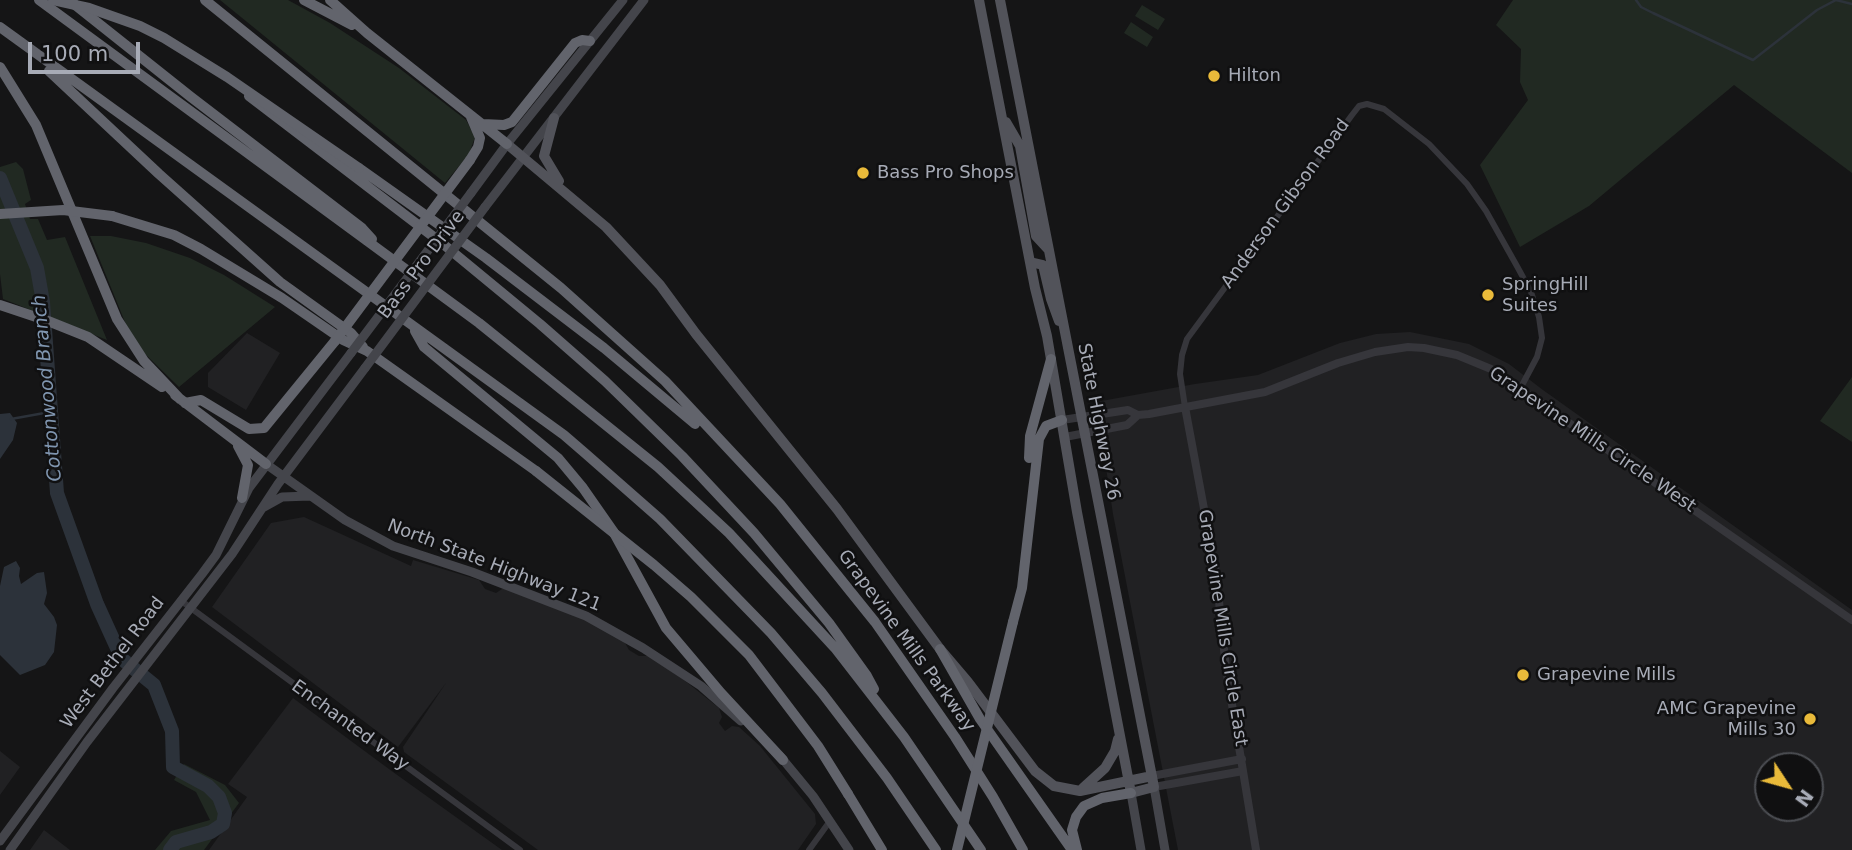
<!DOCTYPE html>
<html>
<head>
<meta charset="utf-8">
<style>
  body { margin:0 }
  #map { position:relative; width:1852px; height:850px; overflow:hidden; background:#151516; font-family:"DejaVu Sans",sans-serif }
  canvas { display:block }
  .north { position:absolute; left:1754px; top:752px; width:70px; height:70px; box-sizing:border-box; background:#101011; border:2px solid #4c4e53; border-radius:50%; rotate:126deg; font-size:19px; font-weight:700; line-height:28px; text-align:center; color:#a7abb6 }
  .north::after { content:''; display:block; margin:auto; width:24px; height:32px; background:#e9ba3a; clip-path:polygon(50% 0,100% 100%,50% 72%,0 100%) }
  .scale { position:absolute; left:28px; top:42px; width:112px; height:32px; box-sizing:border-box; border:4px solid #a7abb6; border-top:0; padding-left:9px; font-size:21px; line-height:24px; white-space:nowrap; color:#a7abb6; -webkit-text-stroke:5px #101011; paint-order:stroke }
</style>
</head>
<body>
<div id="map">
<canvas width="1852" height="850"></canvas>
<div class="north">N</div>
<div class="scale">100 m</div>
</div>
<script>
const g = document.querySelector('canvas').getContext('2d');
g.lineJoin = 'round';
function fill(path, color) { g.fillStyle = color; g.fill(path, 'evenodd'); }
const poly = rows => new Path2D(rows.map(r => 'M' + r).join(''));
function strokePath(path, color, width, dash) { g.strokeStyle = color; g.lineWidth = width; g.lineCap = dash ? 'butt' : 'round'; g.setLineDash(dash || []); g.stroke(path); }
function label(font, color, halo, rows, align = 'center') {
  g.font = font + ' "DejaVu Sans",sans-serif'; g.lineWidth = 5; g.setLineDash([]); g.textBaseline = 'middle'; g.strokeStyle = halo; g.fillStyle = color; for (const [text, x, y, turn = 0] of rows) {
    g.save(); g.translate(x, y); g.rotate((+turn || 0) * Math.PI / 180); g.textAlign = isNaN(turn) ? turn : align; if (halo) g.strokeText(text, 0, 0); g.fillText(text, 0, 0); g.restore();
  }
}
fill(poly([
  [1410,332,1469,344,1509,364,1543,390,1852,610,1852,850,1178,850,1113,514,1096,402,1195,384,1258,375,1340,343,1376,334],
  [1768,766,1810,766,1810,808,1768,808],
  [247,333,280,353,246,410,208,387,208,373],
  [304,517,411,566,413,560,479,580,485,589,496,593,502,589,508,589,580,617,624,641,629,650,639,656,649,656,684,680,719,708,722,717,719,723,725,731,732,726,739,727,760,746,815,814,816,824,798,850,538,850,404,752,403,747,446,683,398,747,212,607,271,523],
  [293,698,393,772,502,850,209,850,247,797,228,784],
  [0,751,20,767,0,795],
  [44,830,70,850,30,850]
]), '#212123');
fill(poly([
  [220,0,288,0,330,23,399,68,466,120,475,137,469,154,445,183],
  [1513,0,1852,0,1852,173,1734,85,1589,206,1520,247,1480,165,1528,100,1520,82,1521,49,1496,25],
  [1142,5,1165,19,1158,30,1135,16],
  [1131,22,1153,37,1147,47,1124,33],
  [16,162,23,169,31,200,25,204,30,219,38,219,47,240,65,237,107,340,3,299,0,274,0,167],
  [90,236,111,236,146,243,190,258,224,275,275,307,179,387,141,350,127,327],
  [1852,377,1852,442,1820,421],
  [184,764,225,785,239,803,204,850,155,850,171,831,210,820,196,792,174,780]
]), '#212922');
fill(poly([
  [10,413,17,423,13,440,0,459,0,414],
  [16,561,20,568,19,576,21,584,37,573,44,572,47,593,44,604,54,617,57,625,54,652,45,665,20,675,0,655,0,586,4,567]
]), '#2c323a');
strokePath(poly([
  [1636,0,1641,7,1653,13,1753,60,1817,10,1836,0,1852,4],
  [11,419,50,412]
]), '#2c323a', 2.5);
strokePath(poly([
  [0,178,37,268,43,302,57,493,97,604,122,659,154,685,172,731,173,767,208,786,219,797,225,813,223,824,211,832,176,842,170,850]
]), '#2c323a', 14);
strokePath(poly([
  [1185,407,1180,374,1182,355,1187,339,1352,115,1359,106,1367,104,1384,109,1429,144,1467,184,1486,211,1518,268,1531,292,1539,317,1542,338,1537,357,1520,389],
  [180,600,520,850],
  [809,850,830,821]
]), '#36363b', 6);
strokePath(poly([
  [1185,407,1216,573,1226,668,1256,850],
  [1062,420,1128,410,1138,415,1149,414,1265,392,1338,363,1375,352,1408,347,1424,348,1457,355,1491,369,1506,379,1852,620],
  [1065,437,1127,425,1138,415],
  [1152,776,1242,759],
  [1154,787,1243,771]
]), '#36363b', 8);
strokePath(poly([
  [471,193,507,144,623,0],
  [485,207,644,0],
  [266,464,345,520,393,546,472,572,586,616,643,648,701,686,741,721],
  [264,507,282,497,310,496],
  [780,756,813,796,849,850],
  [1154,787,1165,850],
  [1131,793,1141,850],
  [0,841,113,688,202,574,216,555,249,488,351,353],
  [10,850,87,742,232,554,278,484,365,368]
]), '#44454b', 9);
strokePath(poly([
  [979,0,1035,288,1047,336,1077,512,1131,793,1154,787,1000,0],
  [554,118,544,156,559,181],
  [1006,122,1020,146,1036,236,1049,250],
  [507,144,606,227,660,285,696,334,837,509,940,649,968,682,1035,771,1054,786,1080,791,1152,776],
  [1030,262,1043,265,1051,299,1059,321],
  [1083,788,1105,768,1115,751,1118,739]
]), '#52535a', 10);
strokePath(poly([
  [39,0,479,323,658,467,729,533,835,648,904,737,981,850],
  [205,0,561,288,665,381,780,504,875,622,955,737,993,797,1023,850],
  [304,0,352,25],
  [330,0,367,33,507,144],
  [74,4,191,97,362,228,372,239],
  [0,27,564,435,586,454,660,519,771,633,822,693,887,778,936,850],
  [0,67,36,125,117,319,144,361,180,399],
  [49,71,159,174,280,282,351,333,363,347],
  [249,96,443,244,540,324,605,381,682,456,754,533,829,623,867,676,874,689],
  [483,124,504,125,512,122,575,43,582,40,590,41],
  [470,160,478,147,480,138,471,117],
  [359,168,486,258,604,348,695,424],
  [112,216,174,235,201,249,282,298,343,340,367,351,536,471],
  [0,305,48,321,88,337,162,387],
  [415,331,424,347,558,458,583,488,613,531,666,628,721,693,783,760],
  [175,395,266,464],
  [185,403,201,400,249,429,264,428,335,341],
  [238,446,248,465,242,498],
  [1029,458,1030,436,1051,359],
  [1013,622,1022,588,1039,439,1046,426,1062,420],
  [940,649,980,719,1072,850],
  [848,794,882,850],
  [1077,850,1072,830,1076,817,1084,806,1102,798,1131,793]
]), '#62646c', 10);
strokePath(poly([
  [351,353,471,193],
  [365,368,485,207]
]), '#44454b', 9);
strokePath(poly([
  [53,0,89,8,140,26,164,38,227,77,359,168],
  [0,214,63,210,112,216],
  [335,341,470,160],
  [536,471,654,565,691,597,749,655,818,746,848,794],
  [957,850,1013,622]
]), '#62646c', 10);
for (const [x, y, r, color] of [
  [1214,76,7,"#e9ba3a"],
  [863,173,7,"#e9ba3a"],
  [1488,295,7,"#e9ba3a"],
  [1523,675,7,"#e9ba3a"],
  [1810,719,7,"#e9ba3a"]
]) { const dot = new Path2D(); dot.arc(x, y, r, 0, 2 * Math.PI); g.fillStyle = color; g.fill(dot); strokePath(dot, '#101011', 2.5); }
label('18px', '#a7abb6', '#101011', [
  ["Hilton",1228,76],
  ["Bass Pro Shops",877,173],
  ["SpringHill",1502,285],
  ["Suites",1502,306],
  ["Grapevine Mills",1537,675],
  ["AMC Grapevine",1796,709,"right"],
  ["Mills 30",1796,730,"right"]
], 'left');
label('18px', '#a7abb6', '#101011', [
  ["Anderson Gibson Road",1286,204,-54],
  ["Bass Pro Drive",422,265,-53],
  ["State Highway 26",1098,422,79],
  ["Grapevine Mills Circle West",1592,440,34],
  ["North State Highway 121",494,566,21],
  ["Grapevine Mills Circle East",1222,628,81],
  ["Grapevine Mills Parkway",906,641,54],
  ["West Bethel Road",113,663,-53],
  ["Enchanted Way",350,726,36]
]);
label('italic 19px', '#8096b0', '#101011', [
  ["Cottonwood Branch",48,388,-95]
]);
</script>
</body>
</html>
